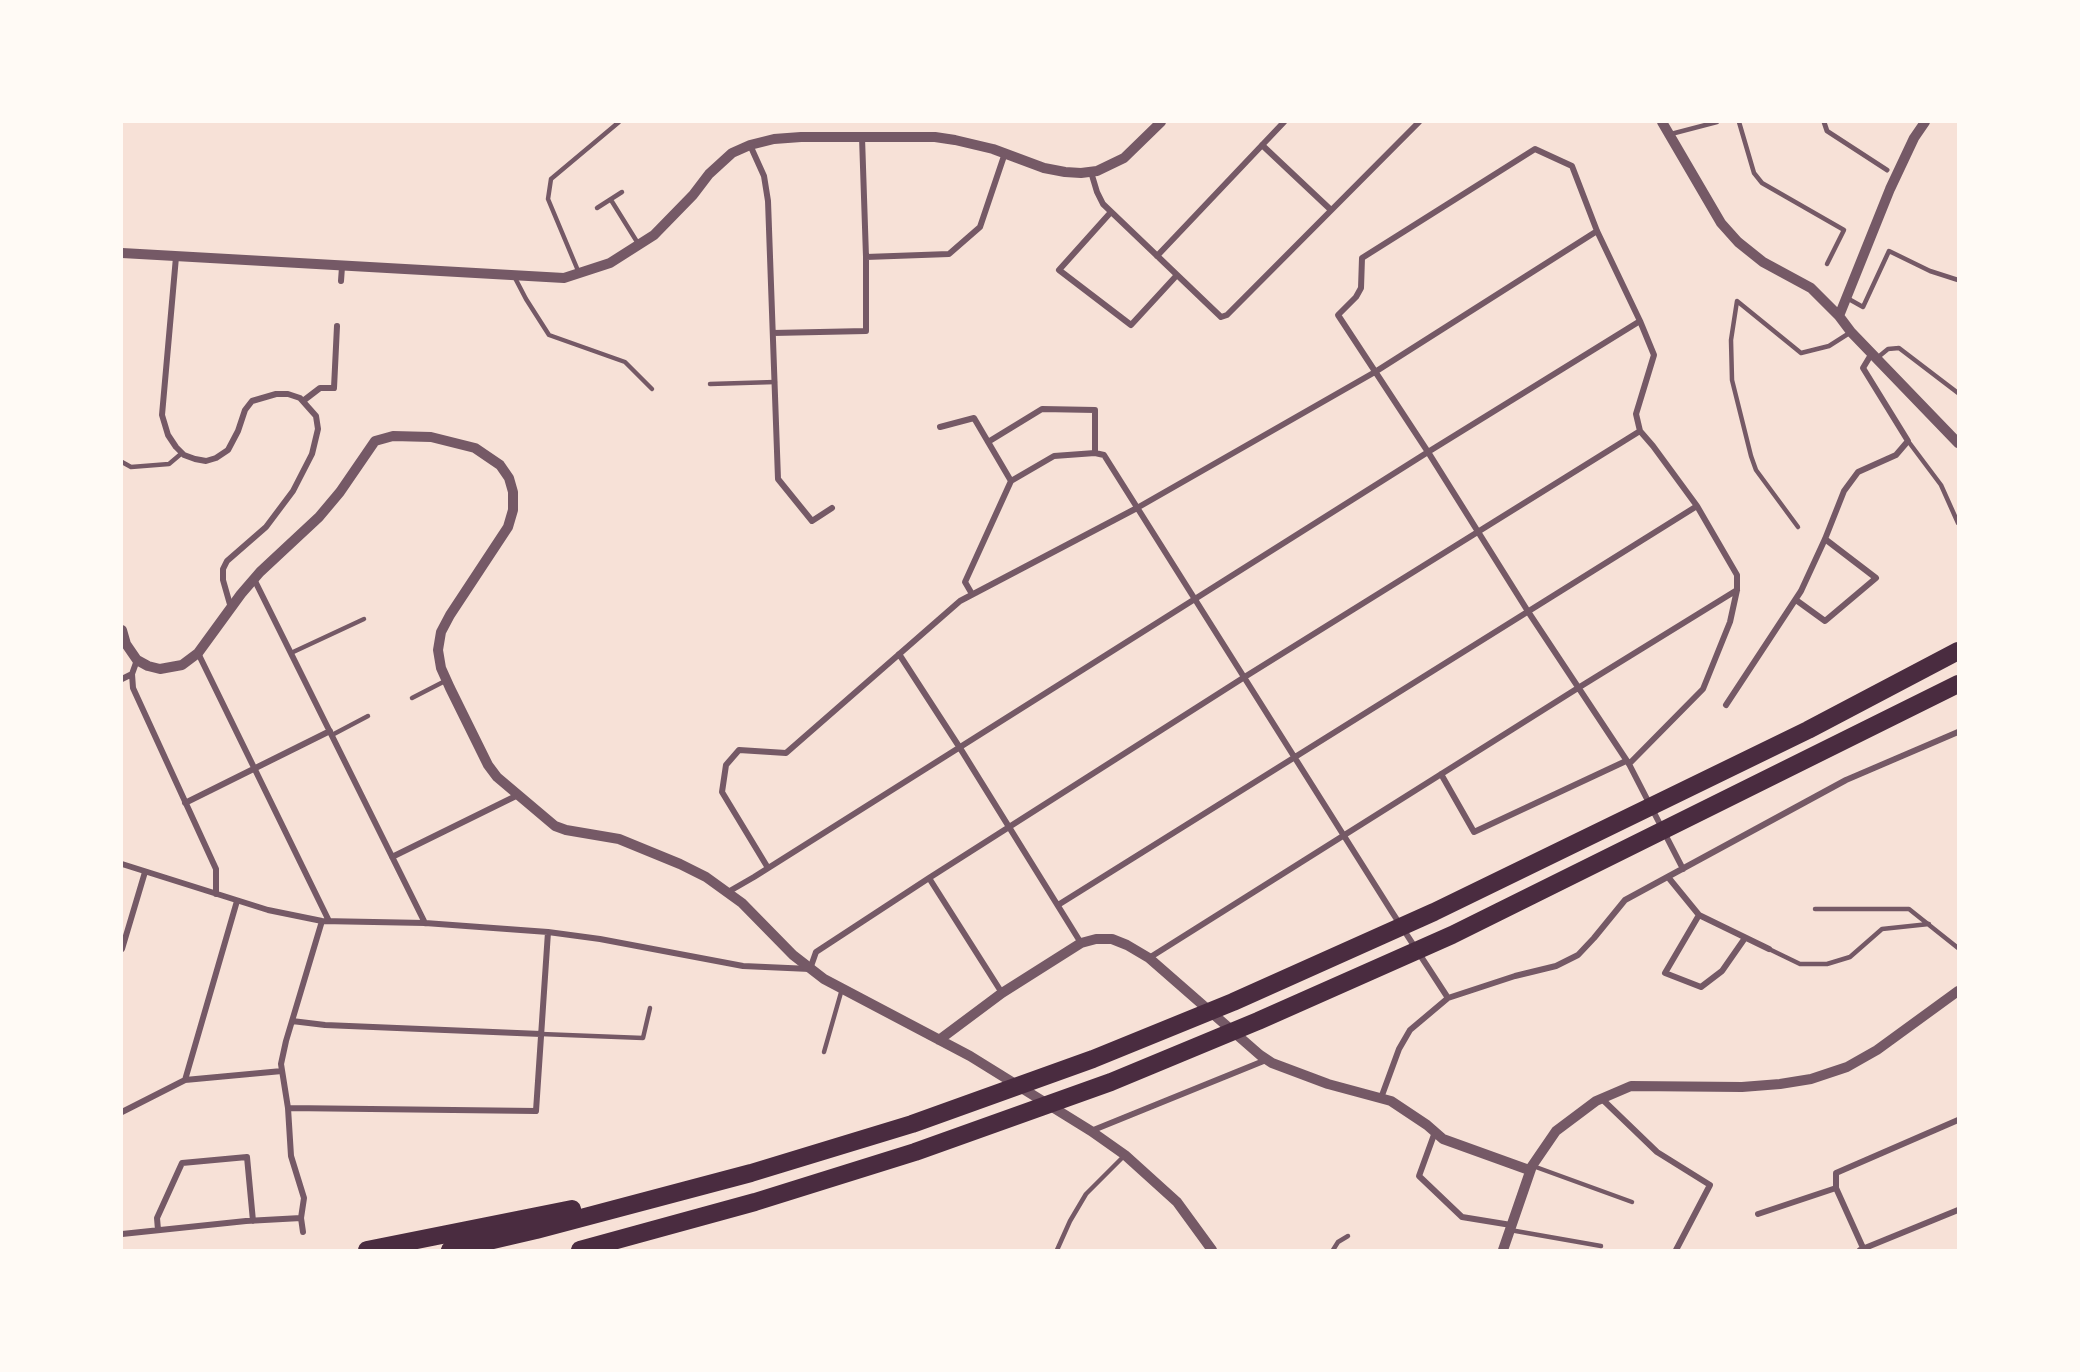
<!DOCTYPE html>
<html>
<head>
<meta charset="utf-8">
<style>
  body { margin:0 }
  #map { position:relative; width:2080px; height:1372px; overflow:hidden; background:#f7e1d7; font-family:"PT Serif",serif }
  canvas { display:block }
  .frame { position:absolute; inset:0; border:123px solid #fffaf5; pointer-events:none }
</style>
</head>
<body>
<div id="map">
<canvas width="2080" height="1372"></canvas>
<div class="frame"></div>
</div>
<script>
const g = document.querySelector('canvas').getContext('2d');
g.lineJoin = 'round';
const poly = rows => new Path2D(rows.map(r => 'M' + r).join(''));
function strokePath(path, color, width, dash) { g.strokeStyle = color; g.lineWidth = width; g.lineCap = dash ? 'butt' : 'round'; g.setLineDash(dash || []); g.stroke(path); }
strokePath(poly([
  [1739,122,1754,173,1762,183,1844,230,1827,264],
  [1671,134,1717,122],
  [611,200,639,245],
  [597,208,622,192],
  [579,273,548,199,551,179,619,122],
  [514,276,526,299,549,335,625,362,652,389],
  [1847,298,1863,307,1889,251,1930,271,1958,280],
  [1877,358,1888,349,1899,348,1958,393],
  [710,384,775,382],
  [1908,441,1941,485,1958,523],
  [122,462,131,467,169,464,182,453],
  [1798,527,1756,470,1751,456,1732,380,1731,340,1737,301,1801,353,1829,346,1851,332],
  [291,653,364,619],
  [412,698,447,680],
  [332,735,368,716],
  [1815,909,1909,909,1958,948],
  [1769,949,1800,964,1827,964,1850,957,1882,929,1929,924],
  [541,1034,643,1038,650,1008],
  [824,1052,842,989],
  [1533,1166,1632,1202],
  [1510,1230,1601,1246],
  [1057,1250,1070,1221,1086,1194,1124,1156],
  [1333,1250,1338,1242,1348,1236]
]), '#755966', 4.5);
strokePath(poly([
  [1824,122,1827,131,1887,170]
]), '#755966', 5);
strokePath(poly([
  [750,145,764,176,768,201,778,479,812,521,832,508],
  [1262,145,1331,210],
  [1091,172,1097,192,1103,204,1221,317,1227,315,1419,122],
  [1111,212,1059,270,1131,325,1177,275],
  [1157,256,1284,122],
  [176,257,162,415,168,435,176,447,184,455,195,459,206,461,216,458,228,450,238,431,245,410,252,401,276,394,288,394,300,398,316,416,318,429,312,454,293,491,266,527,227,561,223,569,223,580,231,608],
  [866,257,949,254,980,227,1005,153],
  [341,281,342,267],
  [773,333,866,331,866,257,862,137],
  [303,401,320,388,334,388,337,326],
  [940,427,974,418,1011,481],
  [988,442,1042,409,1095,410,1095,453],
  [254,579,425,923],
  [972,594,965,582,1011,481,1054,456,1095,453,1104,455,1392,912,1448,998],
  [1796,600,1825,621,1876,578,1825,539],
  [198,653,329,921],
  [899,654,960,748,1081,943],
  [137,660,132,674,133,688,216,869,216,894],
  [122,679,132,674],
  [1726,705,1801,591,1825,539,1844,491,1858,472,1896,455,1908,441,1863,368,1872,353],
  [1629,764,1703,689,1730,622,1737,590,1737,575,1697,506,1653,446,1640,431,1636,414,1654,355,1640,321,1597,231,1572,166,1535,149,1362,258,1361,288,1356,297,1338,315,1428,452,1529,613,1629,764,1683,869],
  [1441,774,1474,832,1626,761],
  [185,803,330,731],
  [392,857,518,795],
  [122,864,268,910,322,921,425,923,548,932,600,939,743,966,810,969,816,952,929,878,1243,678,1640,431],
  [768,868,722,792,726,765,739,750,786,753,960,601,1137,508,1375,372,1597,231],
  [1668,877,1699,915,1665,973,1701,987,1722,971,1745,938],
  [929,878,1002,993],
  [728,892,754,877,1428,452,1640,321],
  [1058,905,1697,506],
  [1699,915,1769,949],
  [122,949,145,872],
  [1149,958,1578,688,1737,590],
  [292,1021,325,1025,541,1034],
  [185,1080,282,1071],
  [1381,1098,1399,1049,1410,1030,1448,998,1515,976,1556,966,1578,955,1594,938,1625,900,1846,780,1958,732],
  [1602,1099,1657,1152,1710,1185,1676,1250],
  [288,1108,536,1111,548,932],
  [122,1112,185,1080,237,901],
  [1091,1131,1266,1060],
  [1435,1132,1419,1176,1462,1217,1511,1225],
  [1836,1188,1864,1250],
  [1758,1214,1836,1188,1836,1173,1958,1120],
  [158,1230,157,1218,182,1163,247,1157,253,1221],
  [303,1232,301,1218,304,1198,291,1156,288,1108,281,1064,286,1041,322,921],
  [122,1234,246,1221,301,1218],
  [1860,1250,1958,1210]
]), '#755966', 6);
strokePath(poly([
  [1662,122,1721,223,1738,242,1763,262,1811,288,1839,316,1851,332,1958,443],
  [122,253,564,278,610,263,654,235,693,195,709,174,732,153,750,145,774,139,801,137,935,137,955,140,993,149,1044,168,1065,172,1081,173,1097,171,1124,158,1161,122],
  [1839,316,1890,189,1914,138,1925,122],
  [122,630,126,644,137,660,148,666,160,669,182,665,198,653,241,594,260,572,319,517,340,492,375,441,393,436,431,437,475,448,500,465,509,478,513,492,513,510,508,527,450,615,441,632,438,650,441,668,450,688,488,765,497,777,555,826,566,830,619,839,680,864,706,877,742,903,793,955,824,979,970,1056,1091,1131,1125,1155,1177,1202,1212,1250],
  [939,1040,1002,993,1081,943,1096,939,1112,939,1127,945,1149,958,1260,1055,1272,1063,1328,1084,1391,1101,1427,1125,1443,1139,1529,1170],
  [1503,1250,1532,1166,1556,1131,1596,1101,1631,1086,1742,1087,1780,1084,1811,1079,1847,1067,1877,1050,1958,991]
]), '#755966', 10);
strokePath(poly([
  [367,1250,572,1209],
  [450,1250,536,1230,751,1173,912,1124,1093,1059,1233,1002,1434,912,1808,730,1958,651],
  [580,1250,755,1202,915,1152,1111,1082,1258,1021,1452,935,1958,684]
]), '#4a2c40', 18);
</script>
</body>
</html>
